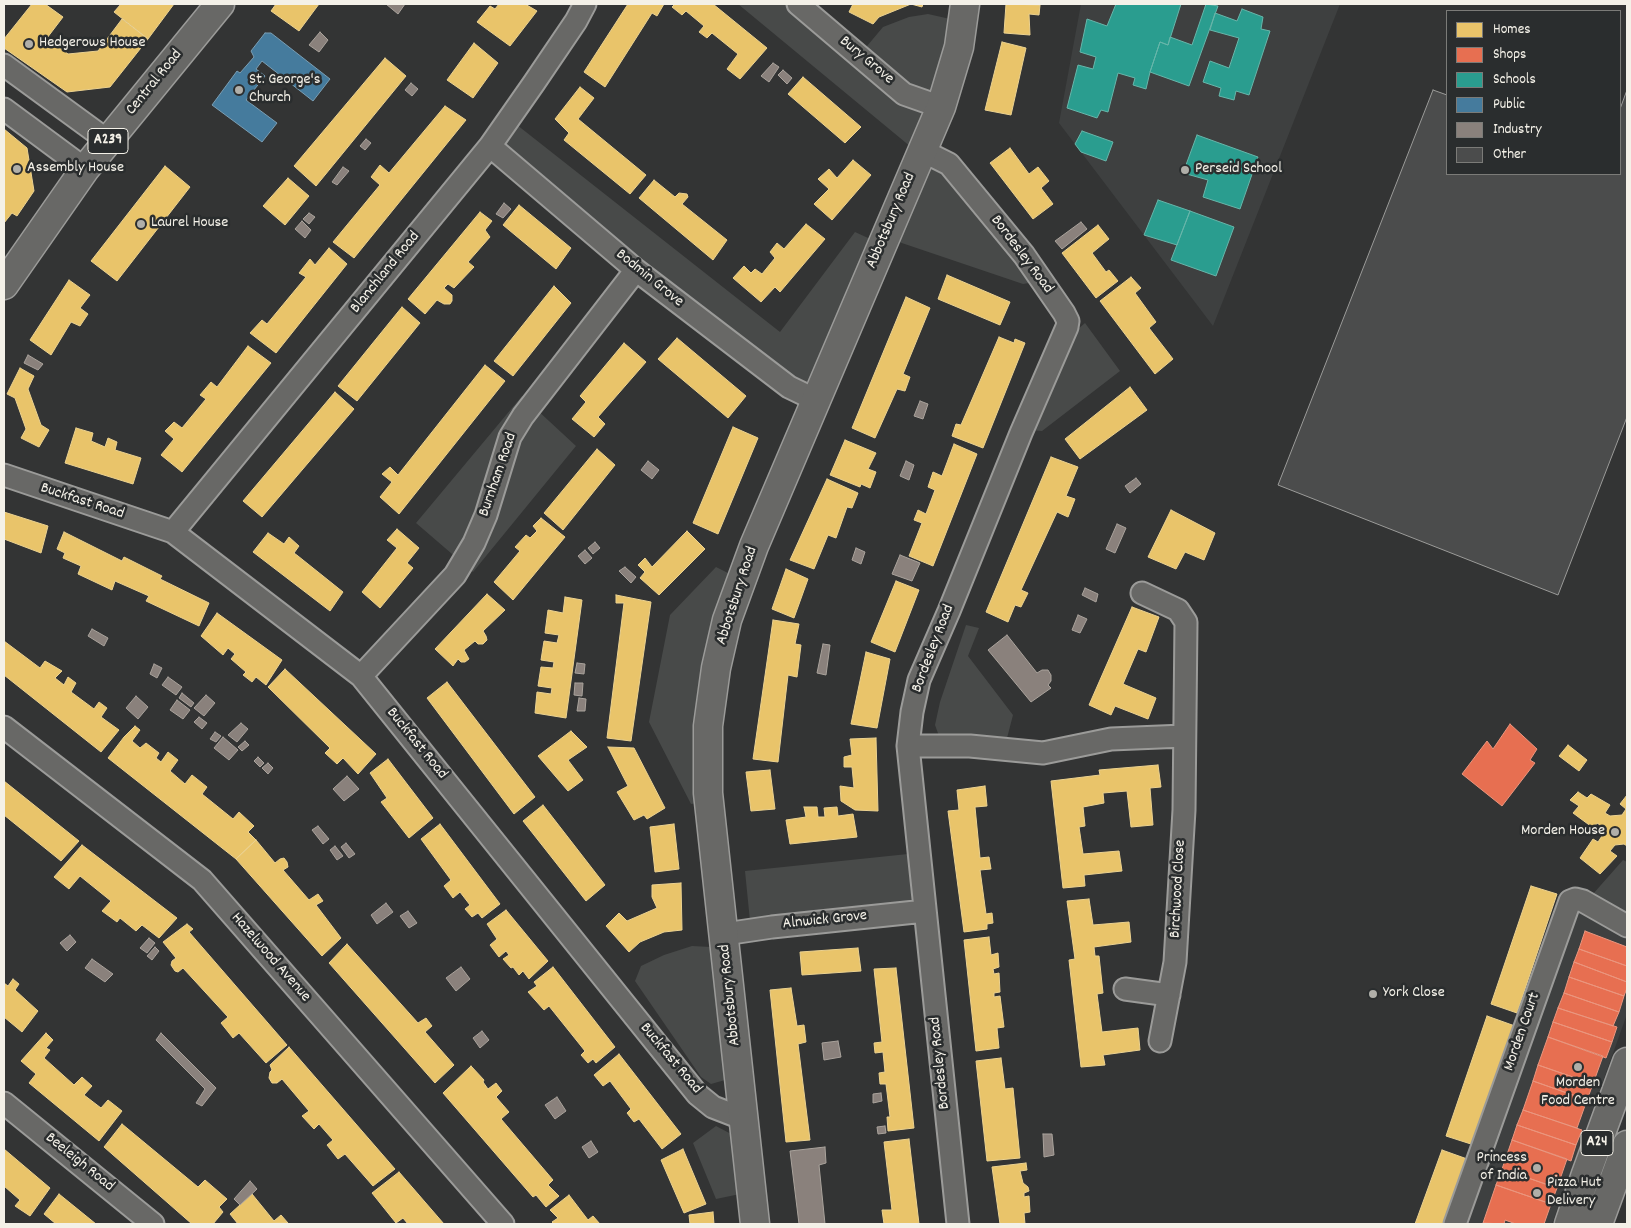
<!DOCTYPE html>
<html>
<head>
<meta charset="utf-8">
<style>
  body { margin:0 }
  #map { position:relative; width:1631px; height:1228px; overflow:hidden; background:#333434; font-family:Dekko,sans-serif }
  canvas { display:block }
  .frame { position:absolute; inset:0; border:5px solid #f4f1e8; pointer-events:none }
  .legend { position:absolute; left:1446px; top:10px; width:175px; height:165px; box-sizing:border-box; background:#2a2d2e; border:1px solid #7b7b78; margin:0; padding:6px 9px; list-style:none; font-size:15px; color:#f4f1e8 }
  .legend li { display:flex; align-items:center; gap:10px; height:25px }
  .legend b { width:25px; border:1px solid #7b7b78 }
</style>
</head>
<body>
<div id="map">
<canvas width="1631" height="1228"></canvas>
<div class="frame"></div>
<ul class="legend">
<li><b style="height:14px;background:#e9c46a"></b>Homes</li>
<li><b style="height:14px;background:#e76f51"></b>Shops</li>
<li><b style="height:14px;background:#2a9d8f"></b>Schools</li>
<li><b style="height:14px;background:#457b9d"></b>Public</li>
<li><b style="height:14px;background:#8a817c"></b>Industry</li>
<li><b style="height:14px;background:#4b4c4c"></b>Other</li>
</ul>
</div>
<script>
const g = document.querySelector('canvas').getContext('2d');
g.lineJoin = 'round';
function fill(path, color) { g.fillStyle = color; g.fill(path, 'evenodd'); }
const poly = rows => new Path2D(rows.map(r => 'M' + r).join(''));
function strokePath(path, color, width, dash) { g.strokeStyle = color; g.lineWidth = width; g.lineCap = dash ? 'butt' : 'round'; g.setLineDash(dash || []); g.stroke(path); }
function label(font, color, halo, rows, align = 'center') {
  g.font = font + ' Dekko,sans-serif'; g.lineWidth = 5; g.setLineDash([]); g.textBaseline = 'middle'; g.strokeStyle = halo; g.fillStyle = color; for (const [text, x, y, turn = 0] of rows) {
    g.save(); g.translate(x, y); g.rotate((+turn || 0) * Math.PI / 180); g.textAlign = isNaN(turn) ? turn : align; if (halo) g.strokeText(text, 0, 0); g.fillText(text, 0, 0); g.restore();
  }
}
fill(poly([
  [1081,4,1340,4,1213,326,1059,123],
  [1575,904,1627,933,1627,1014,1552,1224,1460,1224]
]), '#3e4040');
fill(poly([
  [738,4,793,4,857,58,883,27,909,17,928,14,959,21,917,152],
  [512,121,780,332,855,232,879,243,811,395,790,383,495,144],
  [924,157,945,167,1035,282,1023,284,890,239],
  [1085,323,1120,371,1042,431,1030,430,1077,330],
  [522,396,576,446,473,572,416,523],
  [716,567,728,573,714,618,703,664,694,726,699,803,691,804,649,722,670,615],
  [966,625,979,628,968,656,1013,715,1006,742,939,736,935,725,940,702],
  [908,854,912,905,750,921,745,871],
  [1623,860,1627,862,1627,913,1593,894],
  [692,946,711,947,725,1080,711,1084,701,1077,635,981,641,966,664,955],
  [716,1126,733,1135,740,1194,716,1199,693,1143]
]), '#484a49');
const homes = poly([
  [32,4,45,4,63,17,47,38,68,54,98,51,122,19,148,39,110,87,67,92,4,48,4,39,32,4],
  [121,4,174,4,148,39,114,12,121,4],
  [276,4,319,4,299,31,271,11,276,4],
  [499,4,525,4,537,11,510,46,477,22,490,6,495,9,499,4],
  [628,4,664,4,657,16,652,13,605,87,584,72,628,4],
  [675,4,713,4,767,48,740,79,727,69,738,54,712,33,707,38,699,32,704,26,686,11,682,15,672,7,675,4],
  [853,4,923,4,922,7,911,4,879,17,873,24,849,12,853,4],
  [1006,4,1040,5,1039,15,1029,14,1030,35,1004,33,1006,4],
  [1002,42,1026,48,1011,115,985,110,1002,42],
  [474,43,498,63,473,98,447,80,474,43],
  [385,58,406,76,316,186,294,166,385,58],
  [803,77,861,127,845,143,788,94,803,77],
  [580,87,594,98,578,119,646,175,630,194,564,140,569,133,555,119,580,87],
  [445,106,466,120,354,258,333,242,380,185,371,177,380,165,389,173,445,106],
  [4,129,27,148,34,191,17,216,12,213,4,223,4,129],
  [1010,148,1029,174,1038,167,1049,181,1041,188,1053,204,1033,219,990,163,1010,148],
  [853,160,871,175,832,220,814,204,829,189,818,179,829,169,837,178,853,160],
  [165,166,190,187,117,281,91,261,165,166],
  [288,178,309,196,285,225,263,206,288,178],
  [654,180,675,197,679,193,687,194,688,197,682,204,727,240,713,260,639,198,654,180],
  [519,205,571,248,556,269,503,225,519,205],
  [480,212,492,221,485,230,490,237,468,262,474,267,454,288,448,284,444,288,452,295,452,301,450,304,444,304,437,300,425,314,408,299,480,212],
  [806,224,825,239,780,292,775,287,761,302,733,278,744,266,751,273,755,269,762,274,775,258,770,252,777,243,784,249,806,224],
  [1098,225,1109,239,1092,253,1106,272,1109,270,1118,281,1096,298,1062,253,1098,225],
  [329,248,347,264,276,353,250,333,262,320,267,324,306,277,299,273,310,259,315,265,329,248],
  [947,275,1010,302,1000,325,938,299,947,275],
  [1131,277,1141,288,1135,293,1156,322,1149,328,1173,359,1155,374,1100,301,1131,277],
  [69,280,90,295,80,308,88,314,80,326,71,322,51,355,30,340,69,280],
  [554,286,571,303,513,376,494,361,554,286],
  [906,297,930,308,903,374,910,377,905,391,897,389,875,438,852,428,906,297],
  [402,307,420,323,357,401,338,386,402,307],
  [999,337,1014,343,1015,339,1025,343,983,448,952,436,956,424,961,425,999,337],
  [677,338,746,396,728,418,658,359,677,338],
  [624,343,646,362,598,417,605,424,594,437,572,419,586,402,580,396,624,343],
  [248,346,271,363,182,472,161,455,174,439,165,431,174,422,182,428,206,399,200,395,211,382,217,387,248,346],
  [485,365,505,381,399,514,380,497,392,482,382,474,390,467,398,475,485,365],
  [20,368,34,376,28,389,41,425,49,430,39,447,21,438,26,429,15,398,7,394,20,368],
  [1130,387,1147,410,1080,459,1065,439,1130,387],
  [335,392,354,409,262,517,243,501,335,392],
  [733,427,758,438,718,534,693,523,733,427],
  [76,428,93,433,91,441,105,447,108,438,117,442,115,450,141,458,133,484,65,463,76,428],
  [845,440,876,453,868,469,876,472,870,488,861,484,860,487,830,475,845,440],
  [954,444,977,454,933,566,909,556,922,523,914,520,918,510,926,514,935,490,928,487,933,472,942,476,954,444],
  [597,449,615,465,563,530,544,513,597,449],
  [1051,457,1078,467,1066,496,1075,499,1068,517,1057,512,1021,590,1028,593,1021,607,1015,605,1008,622,986,612,1051,457],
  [827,479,858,493,852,508,847,507,836,538,828,535,814,569,790,560,827,479],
  [1171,510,1215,533,1204,560,1185,552,1176,569,1148,557,1171,510],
  [4,512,48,526,41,553,4,539,4,512],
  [541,518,565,537,513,600,494,582,520,551,515,547,526,535,530,538,537,531,533,526,541,518],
  [397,529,419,548,407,563,413,568,380,608,362,592,397,548,387,540,397,529],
  [687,531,705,549,659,595,640,578,645,572,638,565,645,558,652,567,687,531],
  [64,532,122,561,124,557,162,576,160,579,209,603,199,626,146,601,149,596,115,581,112,590,78,574,81,566,63,558,65,553,57,549,64,532],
  [268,533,284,544,289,537,299,546,294,553,298,556,343,592,330,611,253,552,268,533],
  [786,569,808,579,794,618,772,609,786,569],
  [896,581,919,590,895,652,871,642,896,581],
  [487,594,505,610,483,631,486,636,487,640,483,644,478,644,475,641,464,650,469,659,465,662,461,662,458,659,453,666,435,649,487,594],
  [616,595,651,602,631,741,607,738,624,603,616,603,616,595],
  [565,597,582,600,566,718,535,713,537,692,551,694,552,688,538,686,541,667,553,668,554,662,541,660,544,641,557,643,559,635,545,633,548,610,563,613,565,597],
  [1132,607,1159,617,1146,652,1138,649,1123,684,1156,698,1148,719,1115,706,1111,715,1089,705,1132,607],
  [217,613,282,660,266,685,256,677,252,682,243,675,246,672,231,659,235,654,228,648,223,655,201,636,217,613],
  [773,620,799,624,795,644,801,645,797,677,788,675,778,762,753,759,773,620],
  [4,641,40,668,45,661,62,671,55,678,64,685,68,677,76,683,71,692,94,709,99,702,107,708,101,717,119,730,101,752,4,675,4,641],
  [866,652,890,659,877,728,851,724,866,652],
  [285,669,376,754,358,774,343,758,337,764,325,753,330,748,268,687,285,669],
  [447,682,535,797,514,814,427,698,447,682],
  [135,726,140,730,132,741,140,748,146,743,159,753,156,758,161,762,168,752,178,760,170,771,185,784,192,775,207,787,202,794,233,819,239,812,254,826,248,832,256,840,236,859,108,758,124,737,135,726],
  [571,731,587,747,568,760,583,780,568,791,538,756,571,731],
  [876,738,878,811,855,810,841,801,840,786,854,788,852,767,844,767,844,757,852,755,850,739,876,738],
  [1568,745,1587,760,1579,771,1559,756,1568,745],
  [608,747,634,748,665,808,647,819,644,815,634,820,617,792,628,786,608,747],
  [388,759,433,818,409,838,381,802,387,798,370,773,388,759],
  [1158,765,1161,787,1150,788,1153,825,1131,827,1127,791,1103,793,1104,803,1083,807,1085,826,1079,827,1083,854,1119,851,1122,871,1084,875,1085,886,1063,888,1051,781,1100,775,1099,770,1158,765],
  [770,770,775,809,751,811,746,772,770,770],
  [4,781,79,841,61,861,4,815,4,781],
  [985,786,987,806,975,807,980,858,989,857,991,869,980,870,986,914,992,913,993,923,987,924,987,929,964,932,948,811,959,810,957,790,985,786],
  [1578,792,1587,798,1591,794,1610,805,1605,813,1610,816,1622,815,1626,809,1620,804,1627,795,1627,846,1624,844,1615,845,1610,851,1617,856,1600,874,1580,858,1593,839,1598,842,1602,836,1602,829,1598,823,1592,827,1573,813,1579,806,1570,800,1578,792],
  [543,805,605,885,586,901,523,821,543,805],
  [804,807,817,807,818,817,825,817,824,808,837,807,838,816,853,814,857,837,790,844,786,820,806,817,804,807],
  [440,824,500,904,482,918,478,913,472,917,465,909,470,905,460,892,453,898,444,886,451,880,421,839,440,824],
  [674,824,679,869,655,872,650,827,674,824],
  [256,840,275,863,280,859,284,858,287,862,288,867,283,870,309,900,318,894,323,901,316,905,341,938,322,956,236,859,256,840],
  [82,845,177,918,159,938,142,925,136,931,120,918,117,922,102,911,111,901,80,876,69,889,54,877,82,845],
  [681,883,682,930,664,932,640,942,629,952,606,926,619,913,627,921,657,908,652,897,652,885,681,883],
  [1531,886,1557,894,1517,1013,1491,1004,1531,886],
  [1089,899,1093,925,1129,922,1131,942,1094,947,1095,956,1099,956,1103,993,1097,994,1102,1032,1138,1028,1140,1050,1103,1055,1105,1065,1081,1067,1069,960,1075,959,1067,901,1089,899],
  [506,910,548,961,529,979,523,971,519,975,513,967,511,968,503,959,509,955,506,951,499,957,490,945,497,939,487,924,506,910],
  [187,924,193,929,189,932,287,1045,266,1063,239,1033,233,1038,221,1023,228,1017,183,968,178,972,175,971,171,965,172,961,176,958,163,942,187,924],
  [989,937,991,955,998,953,999,967,993,969,994,974,999,973,1000,992,994,993,994,997,1000,996,1004,1027,997,1028,999,1048,976,1051,964,940,989,937],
  [347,944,418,1023,426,1018,432,1026,425,1032,454,1065,435,1083,329,963,347,944],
  [858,948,861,971,802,975,800,952,858,948],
  [553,967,615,1047,596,1063,593,1059,588,1063,581,1055,585,1051,549,1006,544,1010,528,992,537,986,534,982,553,967],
  [896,968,914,1128,888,1131,887,1117,890,1117,886,1084,880,1084,879,1073,885,1072,883,1052,875,1053,874,1043,882,1042,874,969,896,968],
  [13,979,19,984,15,990,38,1011,22,1032,4,1017,4,983,8,986,13,979],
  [791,988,797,1026,804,1025,806,1042,798,1044,810,1140,786,1142,770,990,791,988],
  [1487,1016,1515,1026,1474,1145,1446,1136,1487,1016],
  [46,1033,53,1040,46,1048,50,1050,44,1058,74,1085,82,1077,92,1086,84,1095,101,1108,108,1100,122,1111,99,1141,29,1083,36,1074,21,1061,46,1033],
  [289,1047,395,1169,373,1186,345,1154,338,1159,327,1145,333,1140,319,1124,314,1129,302,1116,309,1111,282,1079,277,1083,272,1083,269,1078,270,1072,272,1070,270,1065,289,1047],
  [619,1054,681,1134,662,1149,639,1119,634,1122,627,1113,631,1109,610,1081,603,1086,594,1075,619,1054],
  [1001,1058,1005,1089,1013,1088,1020,1158,987,1161,976,1061,1001,1058],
  [471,1066,484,1080,483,1082,488,1089,496,1083,502,1091,496,1097,509,1112,501,1119,553,1180,548,1185,559,1196,546,1207,536,1195,533,1197,443,1093,471,1066],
  [122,1124,198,1187,205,1180,227,1199,219,1207,223,1212,213,1224,192,1224,104,1147,122,1124],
  [909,1139,919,1224,884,1224,882,1210,892,1210,884,1142,909,1139],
  [4,1149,50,1188,30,1216,15,1206,20,1200,4,1186,4,1149],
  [683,1149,706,1204,684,1213,661,1160,683,1149],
  [1442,1150,1470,1160,1446,1224,1415,1224,1442,1150],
  [1026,1163,1027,1170,1020,1171,1023,1183,1028,1187,1029,1191,1024,1193,1024,1197,1029,1196,1030,1212,1024,1213,1025,1224,1000,1224,992,1167,1026,1163],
  [399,1172,444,1224,408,1224,403,1218,396,1223,372,1193,399,1172],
  [59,1194,96,1224,56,1224,44,1214,59,1194],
  [252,1194,274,1221,281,1215,288,1223,238,1224,230,1214,252,1194],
  [569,1195,588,1220,593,1216,600,1224,554,1224,552,1222,558,1218,550,1210,569,1195],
  [713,1212,714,1224,690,1224,689,1215,713,1212]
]);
fill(homes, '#e9c46a');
strokePath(homes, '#ecd290', 1);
const shops = poly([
  [1510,724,1537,749,1530,760,1535,763,1502,806,1462,774,1487,741,1493,749,1510,724],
  [1585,931,1627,947,1627,966,1579,949,1585,931],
  [1579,949,1627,966,1627,982,1574,962,1579,949],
  [1574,962,1627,982,1627,988,1624,996,1569,977,1574,962],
  [1569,977,1624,996,1619,1012,1564,993,1569,977],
  [1564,993,1619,1012,1613,1026,1558,1008,1564,993],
  [1558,1008,1617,1027,1612,1042,1553,1022,1558,1008],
  [1553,1022,1612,1042,1606,1058,1548,1037,1553,1022],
  [1548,1037,1603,1056,1593,1084,1538,1065,1548,1037],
  [1538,1065,1593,1084,1587,1100,1533,1081,1538,1065],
  [1533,1081,1587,1100,1577,1128,1523,1110,1533,1081],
  [1523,1110,1582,1130,1576,1145,1517,1125,1523,1110],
  [1517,1125,1576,1145,1571,1161,1512,1140,1517,1125],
  [1512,1140,1567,1159,1557,1188,1502,1169,1512,1140],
  [1502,1169,1557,1188,1551,1204,1496,1185,1502,1169],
  [1496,1185,1551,1204,1544,1224,1516,1224,1505,1220,1504,1224,1483,1223,1496,1185]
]);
fill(shops, '#e76f51');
strokePath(shops, '#eb967e', 1);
const schools = poly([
  [1116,4,1181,4,1168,45,1160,42,1150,72,1146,89,1133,85,1135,78,1118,73,1108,112,1101,110,1097,118,1067,108,1078,65,1093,69,1096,57,1080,52,1087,19,1107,26,1116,4],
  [1206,4,1218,6,1189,86,1150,72,1160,42,1168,45,1170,37,1192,45,1206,4],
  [1242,9,1263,17,1261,29,1270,31,1249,95,1236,91,1234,100,1219,96,1221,88,1203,82,1210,61,1229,68,1239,38,1210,30,1215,13,1237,21,1242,9],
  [1082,131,1113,142,1106,161,1081,152,1075,144,1082,131],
  [1197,135,1258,157,1240,209,1203,197,1208,180,1183,173,1197,135],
  [1158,200,1190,211,1177,245,1144,235,1158,200],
  [1190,211,1234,227,1216,276,1171,260,1190,211]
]);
fill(schools, '#2a9d8f');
strokePath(schools, '#67b6aa', 1);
const public = poly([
  [265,33,271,33,330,79,313,101,262,61,256,69,265,76,246,100,277,123,262,142,212,105,237,71,240,73,254,57,251,51,265,33]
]);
fill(public, '#457b9d');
strokePath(public, '#7a9eb4', 1);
const industry = poly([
  [386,4,405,4,398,14,386,4],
  [320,32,328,40,319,52,309,45,320,32],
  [773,63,779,67,769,82,761,76,773,63],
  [783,70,792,78,787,84,778,75,783,70],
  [411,83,418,89,412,96,405,90,411,83],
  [366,139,371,143,365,150,360,146,366,139],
  [343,167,349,171,337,185,332,182,343,167],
  [504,203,511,209,503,218,496,214,504,203],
  [309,213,315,217,309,224,303,219,309,213],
  [302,221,311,230,305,238,295,229,302,221],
  [1081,222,1087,229,1062,249,1055,241,1081,222],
  [28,355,43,364,38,370,24,363,28,355],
  [920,401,928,404,923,419,914,416,920,401],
  [648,461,659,470,652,479,641,470,648,461],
  [906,461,914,465,909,480,900,476,906,461],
  [1136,478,1141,484,1130,493,1125,486,1136,478],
  [1117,524,1126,528,1115,553,1106,549,1117,524],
  [595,542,600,548,593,554,588,548,595,542],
  [856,548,865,552,861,564,852,560,856,548],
  [585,550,592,558,585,564,578,556,585,550],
  [900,555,920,563,912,581,892,574,900,555],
  [625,567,636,577,631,583,619,571,625,567],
  [1085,588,1098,594,1096,602,1082,595,1085,588],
  [1078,615,1087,619,1080,633,1072,630,1078,615],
  [92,629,108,638,104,646,88,636,92,629],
  [1007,635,1037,673,1042,670,1048,670,1051,675,1051,681,1048,685,1051,688,1031,702,988,650,1007,635],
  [823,644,830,645,826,675,817,673,823,644],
  [577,663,585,664,584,674,575,673,577,663],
  [154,664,162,668,157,678,150,674,154,664],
  [168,677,182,687,176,695,162,685,168,677],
  [575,683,583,683,582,696,574,695,575,683],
  [182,693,194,703,191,707,179,698,182,693],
  [206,695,215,703,204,716,194,708,206,695],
  [136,696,148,707,138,719,126,708,136,696],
  [579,698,586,699,585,711,577,711,579,698],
  [177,700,190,710,183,719,170,710,177,700],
  [199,717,207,723,202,729,194,722,199,717],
  [241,723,248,729,237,742,228,735,241,723],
  [215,732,221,736,216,742,210,739,215,732],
  [223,737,238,750,229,760,214,748,223,737],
  [245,741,249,745,242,751,238,747,245,741],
  [258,757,264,763,260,767,254,761,258,757],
  [268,763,273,768,268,774,262,768,268,763],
  [347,776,359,789,344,801,333,789,347,776],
  [318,826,329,839,323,844,312,830,318,826],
  [346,843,355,854,349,858,341,847,346,843],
  [335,846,343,856,337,860,330,850,335,846],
  [386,903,393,912,377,924,371,915,386,903],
  [408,911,417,923,409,928,400,916,408,911],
  [70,935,76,942,67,951,60,943,70,935],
  [149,938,155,943,147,953,140,948,149,938],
  [155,947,159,951,152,960,147,956,155,947],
  [92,959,113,974,105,982,85,968,92,959],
  [461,967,470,979,456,991,446,978,461,967],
  [482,1031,489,1040,480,1048,473,1038,482,1031],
  [161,1033,216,1088,202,1106,196,1103,205,1089,156,1040,161,1033],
  [838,1041,841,1057,824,1060,822,1043,838,1041],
  [881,1093,882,1101,873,1103,873,1094,881,1093],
  [557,1097,566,1111,555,1119,545,1105,557,1097],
  [885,1126,886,1133,878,1134,877,1127,885,1126],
  [1043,1134,1052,1134,1054,1155,1044,1157,1043,1134],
  [591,1141,598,1152,589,1158,582,1147,591,1141],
  [825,1147,826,1163,819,1165,825,1224,799,1224,790,1151,825,1147],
  [250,1181,257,1189,240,1205,234,1199,250,1181]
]);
fill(industry, '#8a817c');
strokePath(industry, '#aaa39c', 1);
const building = poly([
  [1433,90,1447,95,1447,174,1620,174,1620,109,1627,90,1627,417,1558,595,1278,485,1433,90]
]);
fill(building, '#4b4c4c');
strokePath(building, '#9b9b99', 1);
const street = poly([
  [798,4,904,94,941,107],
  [4,65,108,141],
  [4,109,85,169],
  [490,146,636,270,789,387,816,400],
  [921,150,949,164,1024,255,1064,313,1068,321,1067,327,1021,433,949,611,919,680,912,712,908,746,958,1224],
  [4,475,173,532,361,676,697,1094,713,1107,744,1119],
  [173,532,490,146,534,83,576,21,585,4],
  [1142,593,1178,610,1186,622,1184,810,1175,962,1160,1041],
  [361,676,455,575,474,543,486,515,510,437,523,416,636,270],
  [4,727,202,880,503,1224],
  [908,746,970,746,1043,753,1111,739,1184,736],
  [725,934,772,927,925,911],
  [1125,989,1169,995],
  [4,1103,153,1224],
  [1455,1224,1570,901,1575,899,1583,901,1627,926]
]);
const secondary = poly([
  [755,1224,708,793,708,726,716,668,727,620,754,546,941,107,959,47,965,4]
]);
const primary = poly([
  [4,285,85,169,220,4]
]);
const highway = poly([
  [1569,1224,1586,1174,1627,1062],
  [1598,1224,1627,1145]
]);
strokePath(street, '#9b9b99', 25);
strokePath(secondary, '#9b9b99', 31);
strokePath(primary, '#9b9b99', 31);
strokePath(highway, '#9b9b99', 31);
strokePath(street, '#686866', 21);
strokePath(secondary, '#686866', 28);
strokePath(primary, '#686866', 28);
strokePath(highway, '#686866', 28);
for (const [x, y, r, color] of [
  [29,44,5,"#b0afa9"],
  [239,90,5,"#b0afa9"],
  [17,169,5,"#b0afa9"],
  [1185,170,5,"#b0afa9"],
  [141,224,5,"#b0afa9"],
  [1615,832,5,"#b0afa9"],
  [1373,994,5,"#b0afa9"],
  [1578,1067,5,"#b0afa9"],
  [1537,1168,5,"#b0afa9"],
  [1537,1193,5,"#b0afa9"]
]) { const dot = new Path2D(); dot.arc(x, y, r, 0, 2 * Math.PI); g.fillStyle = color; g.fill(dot); strokePath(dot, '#2a2d2e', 2); }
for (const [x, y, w] of [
  [108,141,40],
  [1597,1143,32]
]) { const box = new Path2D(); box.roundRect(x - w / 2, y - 12.5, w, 25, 4); g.fillStyle = '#2a2d2e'; g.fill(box); strokePath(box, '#f4f1e8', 1); }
label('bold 15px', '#f4f1e8', null, [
  ["A239",108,141],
  ["A24",1597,1143]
]);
label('16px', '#f4f1e8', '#2a2d2e', [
  ["Hedgerows House",39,44],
  ["St. George's",249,81],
  ["Church",249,99],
  ["Assembly House",27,169],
  ["Perseid School",1195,170],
  ["Laurel House",151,224],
  ["Morden House",1605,832,"right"],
  ["York Close",1383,994],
  ["Morden",1578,1084,"center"],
  ["Food Centre",1578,1102,"center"],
  ["Princess",1527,1159,"right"],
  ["of India",1527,1177,"right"],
  ["Pizza Hut",1547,1184],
  ["Delivery",1547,1202]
], 'left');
label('16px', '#f4f1e8', '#2a2d2e', [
  ["Bury Grove",866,61,40],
  ["Central Road",155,83,-51],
  ["Abbotsbury Road",892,221,-67],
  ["Bordesley Road",1021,255,53],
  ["Blanchland Road",386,273,-51],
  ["Bodmin Grove",649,279,39],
  ["Burnham Road",499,475,-71],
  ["Buckfast Road",82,502,18],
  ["Abbotsbury Road",738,596,-72],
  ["Bordesley Road",934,649,-69],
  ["Buckfast Road",416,744,51],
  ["Birchwood Close",1179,889,-87],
  ["Alnwick Grove",825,921,-6],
  ["Hazelwood Avenue",270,958,49],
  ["Abbotsbury Road",731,995,-96],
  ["Morden Court",1523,1032,-71],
  ["Buckfast Road",670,1059,50],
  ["Bordesley Road",941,1063,-96],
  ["Beeleigh Road",79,1163,39]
]);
</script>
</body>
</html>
